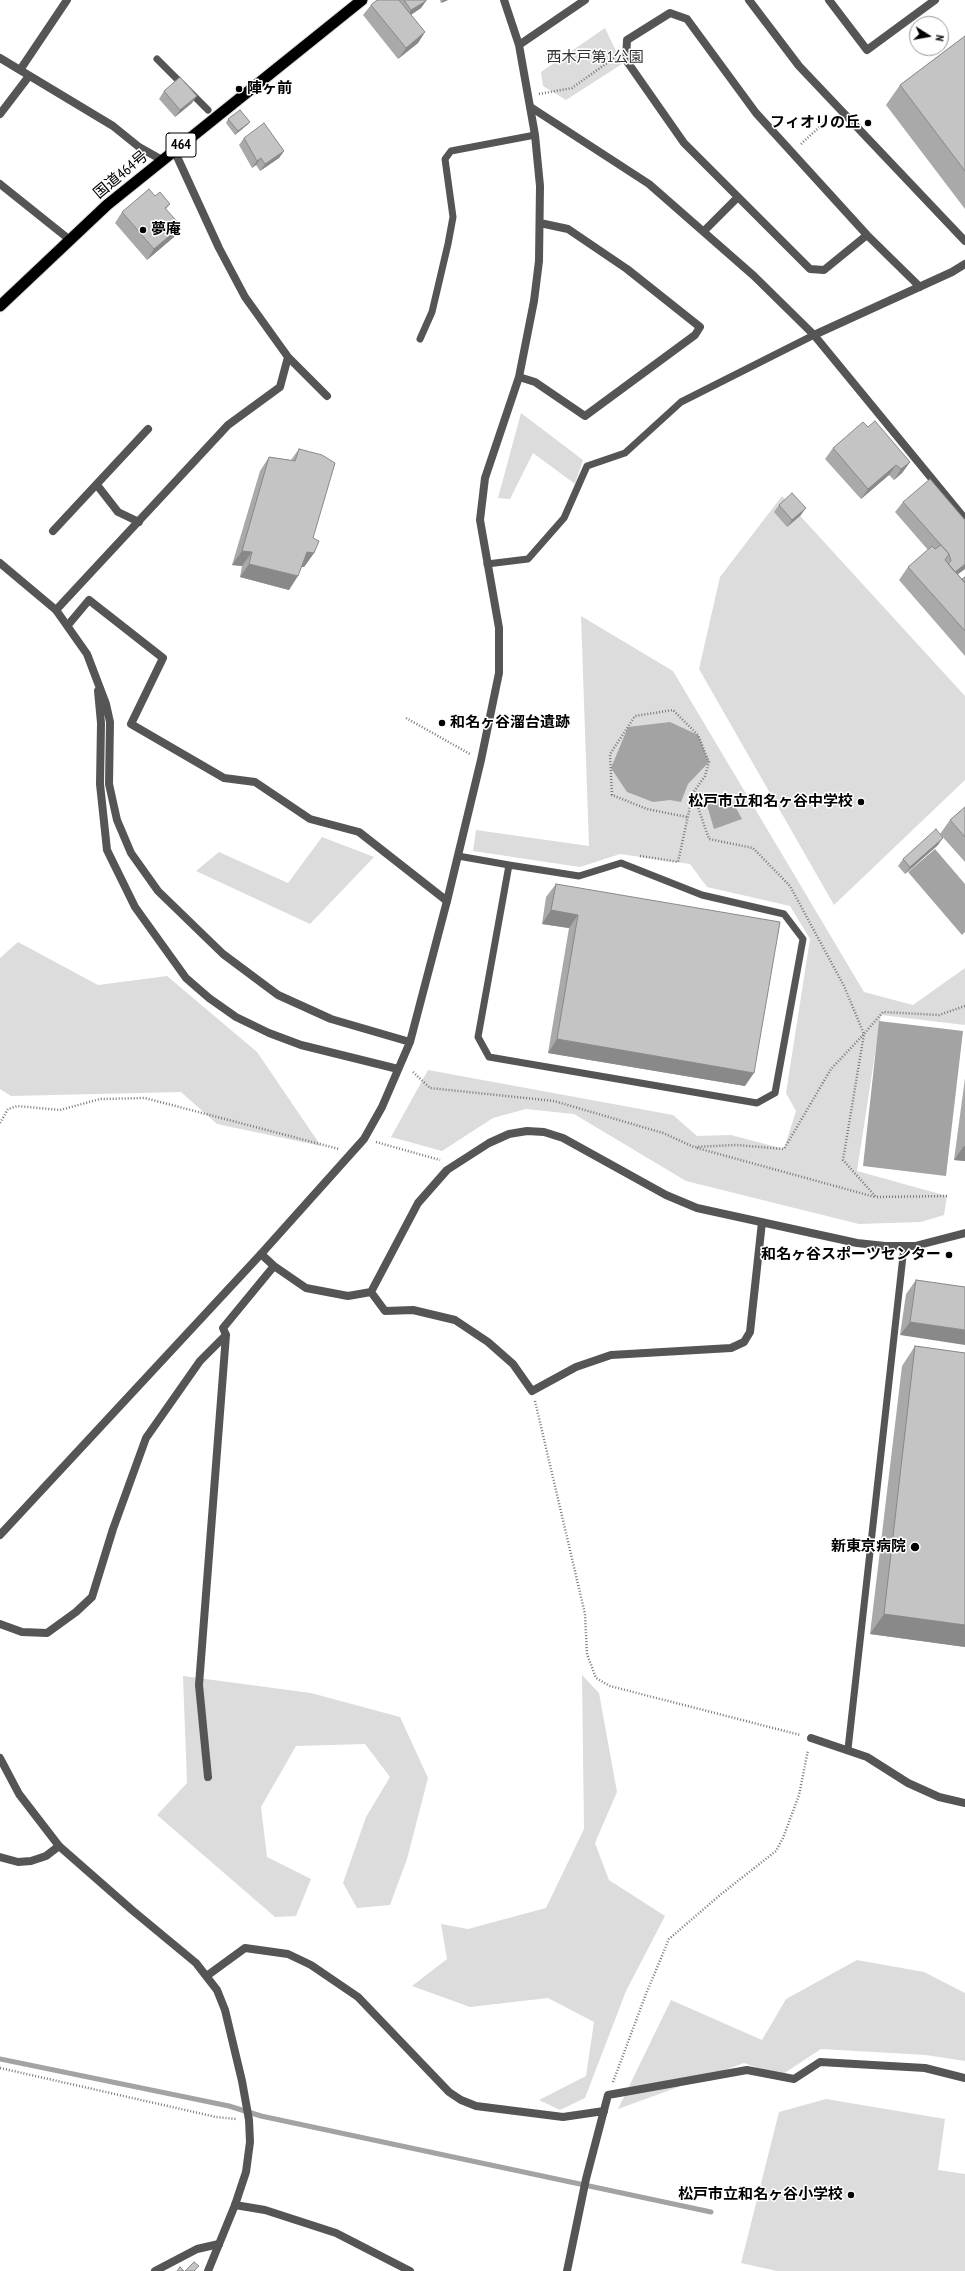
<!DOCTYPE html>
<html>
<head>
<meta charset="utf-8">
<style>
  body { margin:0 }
  #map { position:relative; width:965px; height:2271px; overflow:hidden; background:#fff; font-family:"PT Sans Narrow",sans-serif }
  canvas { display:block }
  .north { position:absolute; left:909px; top:16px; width:40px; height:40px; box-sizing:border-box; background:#fff; border:1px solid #999; border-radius:50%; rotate:101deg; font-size:11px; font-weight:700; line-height:16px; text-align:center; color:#000 }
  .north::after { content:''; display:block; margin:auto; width:14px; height:18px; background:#000; clip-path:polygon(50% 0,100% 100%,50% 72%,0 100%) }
</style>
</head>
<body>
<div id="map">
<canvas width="965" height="2271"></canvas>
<div class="north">N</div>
</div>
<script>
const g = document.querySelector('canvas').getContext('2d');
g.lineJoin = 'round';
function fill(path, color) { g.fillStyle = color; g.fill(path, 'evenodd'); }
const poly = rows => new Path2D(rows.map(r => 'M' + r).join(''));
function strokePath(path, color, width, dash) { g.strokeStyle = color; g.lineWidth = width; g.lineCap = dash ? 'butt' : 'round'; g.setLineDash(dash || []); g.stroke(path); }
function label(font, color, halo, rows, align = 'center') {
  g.font = font + ' "PT Sans Narrow","Noto Sans JP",sans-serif'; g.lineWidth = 3; g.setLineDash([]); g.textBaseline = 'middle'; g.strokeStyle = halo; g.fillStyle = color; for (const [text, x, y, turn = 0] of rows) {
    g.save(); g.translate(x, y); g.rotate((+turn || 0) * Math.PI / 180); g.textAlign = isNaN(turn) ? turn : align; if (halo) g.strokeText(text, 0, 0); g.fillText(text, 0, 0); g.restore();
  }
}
fill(poly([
  [605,28,622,64,566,100,543,86,541,72],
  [521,413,583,460,575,484,533,453,510,499,498,498],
  [782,496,965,696,965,780,834,905,699,669,720,577],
  [581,616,673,671,864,992,913,1005,965,968,965,1025,881,1015,857,1171,947,1196,944,1215,921,1222,859,1224,686,1181,574,1114,526,1109,493,1118,442,1151,391,1137,428,1070,673,1115,697,1136,731,1135,784,1149,796,1111,786,1093,810,939,790,906,707,887,690,864,620,854,580,867,473,851,476,830,589,846],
  [322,837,374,857,310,924,196,871,219,852,288,883],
  [18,942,98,985,167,976,257,1052,321,1146,217,1124,181,1092,11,1096,0,1089,0,958],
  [582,1675,599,1693,617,1792,595,1843,609,1880,665,1916,626,1991,585,2098,560,2110,539,2100,586,2076,594,2022,548,1998,470,2007,412,1986,447,1959,441,1924,468,1929,546,1908,584,1829],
  [183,1676,311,1693,400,1717,428,1778,407,1859,390,1905,357,1908,343,1883,366,1817,390,1777,365,1744,296,1746,261,1807,267,1857,311,1879,296,1916,275,1917,157,1815,187,1783],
  [857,1960,924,1972,965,1993,965,2061,926,2055,821,2049,780,2076,744,2063,618,2109,671,2000,762,2040,786,1999],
  [826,2099,945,2119,938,2170,965,2174,965,2271,777,2271,741,2263,779,2112]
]), '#dcdcdc');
fill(poly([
  [670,722,698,735,709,762,688,784,681,802,670,800,653,802,627,792,611,768,628,727],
  [728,793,742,819,714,829,704,795],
  [935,849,965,884,965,932,962,935,908,872],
  [879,1021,963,1031,946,1176,863,1166]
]), '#a3a3a3');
strokePath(poly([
  [0,2059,229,2106,261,2116,711,2212]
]), '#a3a3a3', 5);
const trunk = poly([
  [0,306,107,205,362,0]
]);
strokePath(trunk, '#dbdbdb', 13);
strokePath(poly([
  [539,94,572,88,614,58],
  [801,144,827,120],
  [406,718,470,754],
  [640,856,678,862,693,793,705,776,709,762,698,735,673,710,635,716,610,754,612,795,647,809,687,817],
  [413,1072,430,1088,554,1101,663,1133,694,1147,736,1145,784,1149,831,1069,864,1034,844,986,790,886,753,848,709,839,693,793],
  [0,1123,8,1109,17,1106,60,1110,100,1099,145,1098,339,1149],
  [376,1142,440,1160],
  [697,1148,875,1197],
  [947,1196,876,1197,843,1160,864,1034,883,1012,939,1015,965,1006],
  [535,1401,585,1614,587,1654,596,1678,610,1686,800,1735],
  [0,2068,216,2117,236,2119],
  [613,2082,646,1994,669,1939,720,1895,776,1851,783,1838,799,1795,808,1750]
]), '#777', 2.5, [1, 2]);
strokePath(poly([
  [157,59,208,110],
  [420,339,432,312,448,244,453,217,445,159,451,151,535,135],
  [487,564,528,559,564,518,587,466,625,453,681,402,814,335],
  [458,856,509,865,579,876,621,863,702,895,784,914,803,939,775,1093,757,1103,489,1057,478,1037,509,865],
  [848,1749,904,1247]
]), '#555', 7);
strokePath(poly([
  [829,0,867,50,935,0],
  [519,45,585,0],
  [0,58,113,126,139,147,162,160],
  [20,70,67,0],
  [532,108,649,184,754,276,814,335,965,519],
  [0,114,29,76],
  [0,184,70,240],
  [704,231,738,197],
  [867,235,824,270,810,269,684,143,626,60,627,40,670,13,687,19,756,113,867,235,920,287],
  [814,335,952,272,965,264],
  [288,357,327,396],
  [519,377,535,382,585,416,695,335,700,327,627,269,568,229,540,223],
  [97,485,118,512,139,522],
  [53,531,148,429],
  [56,610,228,425,280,387,288,357,245,297,219,248,174,150],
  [68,625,89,600,163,658,131,724,224,778,255,782,310,819,359,832,447,901,481,760,499,673,499,628,480,520,485,478,519,377,534,301,539,261,540,186,535,135,519,45,504,0],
  [261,1254,274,1266,306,1288,348,1296,371,1292,418,1203,447,1170,489,1143,509,1134,527,1131,544,1132,563,1138,666,1195,697,1208,857,1243,885,1246,915,1246,965,1233],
  [371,1292,385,1311,413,1310,455,1320,488,1342,513,1364,532,1391,576,1367,611,1355,731,1348,744,1342,750,1332,762,1222],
  [0,1624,22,1632,47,1633,76,1612,92,1597,113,1529,146,1438,200,1361,226,1335,223,1328,274,1266],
  [811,1738,867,1757,908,1783,939,1797,965,1803],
  [208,1777,199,1685,226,1335],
  [0,1857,18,1862,31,1861,46,1856,59,1846],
  [208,1975,245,1948,288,1954,311,1965,358,1997,449,2092,461,2100,476,2106,563,2117,604,2111],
  [235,2205,265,2210,336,2233,410,2271],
  [155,2271,197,2249,219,2244],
  [567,2271,586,2179,608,2095,747,2070,794,2079,820,2062,925,2068,965,2078]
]), '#555', 8);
strokePath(poly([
  [749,0,799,66,965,241],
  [0,563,56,610,87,654,106,704,110,722,109,784,117,820,131,853,158,891,223,954,278,995,331,1019,410,1042],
  [98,691,101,723,100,784,107,850,135,907,186,978,209,998,236,1017,269,1033,301,1045,398,1069],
  [0,1535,261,1254,364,1139,382,1107,410,1042,447,901],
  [0,1758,19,1794,59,1846,132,1910,196,1963,217,1990,225,2010,242,2081,249,2120,250,2142,246,2172,235,2205,208,2271]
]), '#555', 8);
strokePath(trunk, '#000', 11);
fill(poly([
  [377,0,426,0,426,1,421,8,411,15,425,32,418,43,398,59,363,15,371,5],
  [440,0,448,0,441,3],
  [965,36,965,209,886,105,900,85],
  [164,91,192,103,175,117,159,99],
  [228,119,250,122,247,125,235,135,226,123],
  [244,138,284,151,279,158,260,171,256,165,252,168,239,145],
  [155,196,170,204,166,209,174,237,147,260,115,223,122,212],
  [868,427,910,462,902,473,894,480,889,475,861,499,825,459,833,448],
  [299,449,313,538,314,553,304,567,302,567,289,590,240,577,242,566,232,565,260,471,269,457,291,460],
  [903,502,965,520,958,574,962,579,965,577,965,656,899,580,908,567,928,550,895,512],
  [779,505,801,515,787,527,774,512],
  [965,807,965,862,940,834,950,820],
  [938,845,905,874,898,866,903,859],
  [556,884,745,1086,548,1053,569,928,542,924,546,897],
  [965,1078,965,1161,954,1160],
  [916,1280,965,1287,900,1335,906,1294],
  [915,1346,965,1353,965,1647,870,1634,902,1366]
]), '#a9a9a9');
fill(poly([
  [443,0,448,0,441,3],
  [426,1,421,8,406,18,411,10],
  [425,32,418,43,398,59,406,48],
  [197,96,192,103,175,117,180,110],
  [250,122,247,125,235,135,238,131],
  [284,151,279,158,260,171,265,164],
  [261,158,256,165,252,168,257,161],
  [181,226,174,237,147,260,154,249],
  [910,462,902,473,894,480,901,469],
  [896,465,889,475,861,499,868,489],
  [806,508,801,515,787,527,792,520],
  [242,551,252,552,242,566,232,565],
  [307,552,314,553,304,567,298,566],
  [249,564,298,576,289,590,240,577],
  [965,564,965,569,945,584,953,574],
  [943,838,938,845,905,874,910,867],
  [551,910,578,915,569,928,542,924],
  [557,1039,754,1073,745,1086,548,1053],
  [964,1146,965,1146,965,1161,954,1160],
  [910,1322,965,1330,965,1345,900,1335],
  [884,1614,965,1625,965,1647,870,1634]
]), '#898989');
const building = poly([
  [377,0,399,0,425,32,406,48,371,5,377,0],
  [404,0,426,0,426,1,411,10,404,0],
  [965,36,965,171,900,85,965,36],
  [180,77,197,96,180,110,164,91,180,77],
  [240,110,250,122,238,131,228,119,240,110],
  [264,123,284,151,265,164,261,158,257,161,244,138,264,123],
  [149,189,155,196,160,192,170,204,165,208,181,226,154,249,122,212,149,189],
  [875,421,910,462,901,469,896,465,868,489,833,448,863,422,868,427,875,421],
  [299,449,322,455,335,463,313,538,319,541,314,553,307,552,298,576,249,564,252,552,242,551,269,457,295,461,299,449],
  [930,479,965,520,965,564,955,572,948,564,951,561,950,557,949,555,949,554,903,502,930,479],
  [792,493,806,508,792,520,779,505,792,493],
  [941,545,949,554,945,560,965,583,965,631,908,567,932,546,935,549,941,545],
  [965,577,965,583,962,579,965,577],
  [965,807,965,837,950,820,965,807],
  [936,829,943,838,910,867,903,859,936,829],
  [556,884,780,922,754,1073,557,1039,578,915,551,910,556,884],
  [916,1280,965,1287,965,1330,910,1322,916,1280],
  [915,1346,965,1353,965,1625,884,1614,915,1346],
  [194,2262,199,2266,194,2271,185,2271,194,2262],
  [180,2267,184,2271,177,2271,180,2267]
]);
fill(building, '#c4c4c4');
strokePath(building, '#898989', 1);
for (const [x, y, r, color] of [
  [239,89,4,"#000"],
  [868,123,4,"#000"],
  [143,230,4,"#000"],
  [442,723,4,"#000"],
  [861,802,4,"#000"],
  [949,1255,4,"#000"],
  [915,1547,5,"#000"],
  [851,2195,4,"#000"]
]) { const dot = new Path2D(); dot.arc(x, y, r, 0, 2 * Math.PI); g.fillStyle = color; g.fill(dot); strokePath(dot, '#fff', 1.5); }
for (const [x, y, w] of [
  [181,145,30]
]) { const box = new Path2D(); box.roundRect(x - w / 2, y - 12, w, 24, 3); g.fillStyle = '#fff'; g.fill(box); strokePath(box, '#000', 1); }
label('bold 14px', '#000', null, [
  ["464",181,145]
]);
label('15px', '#333', '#fff', [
  ["西木戸第1公園",595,58]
]);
label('bold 15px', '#000', '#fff', [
  ["陣ヶ前",247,89,"left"],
  ["フィオリの丘",860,123],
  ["夢庵",151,230,"left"],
  ["和名ヶ谷溜台遺跡",450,723,"left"],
  ["松戸市立和名ヶ谷中学校",853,802],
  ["和名ヶ谷スポーツセンター",941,1255],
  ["新東京病院",906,1547],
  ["松戸市立和名ヶ谷小学校",843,2195]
], 'right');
label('15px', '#000', '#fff', [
  ["国道464号",121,175,-40]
]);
</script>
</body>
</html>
